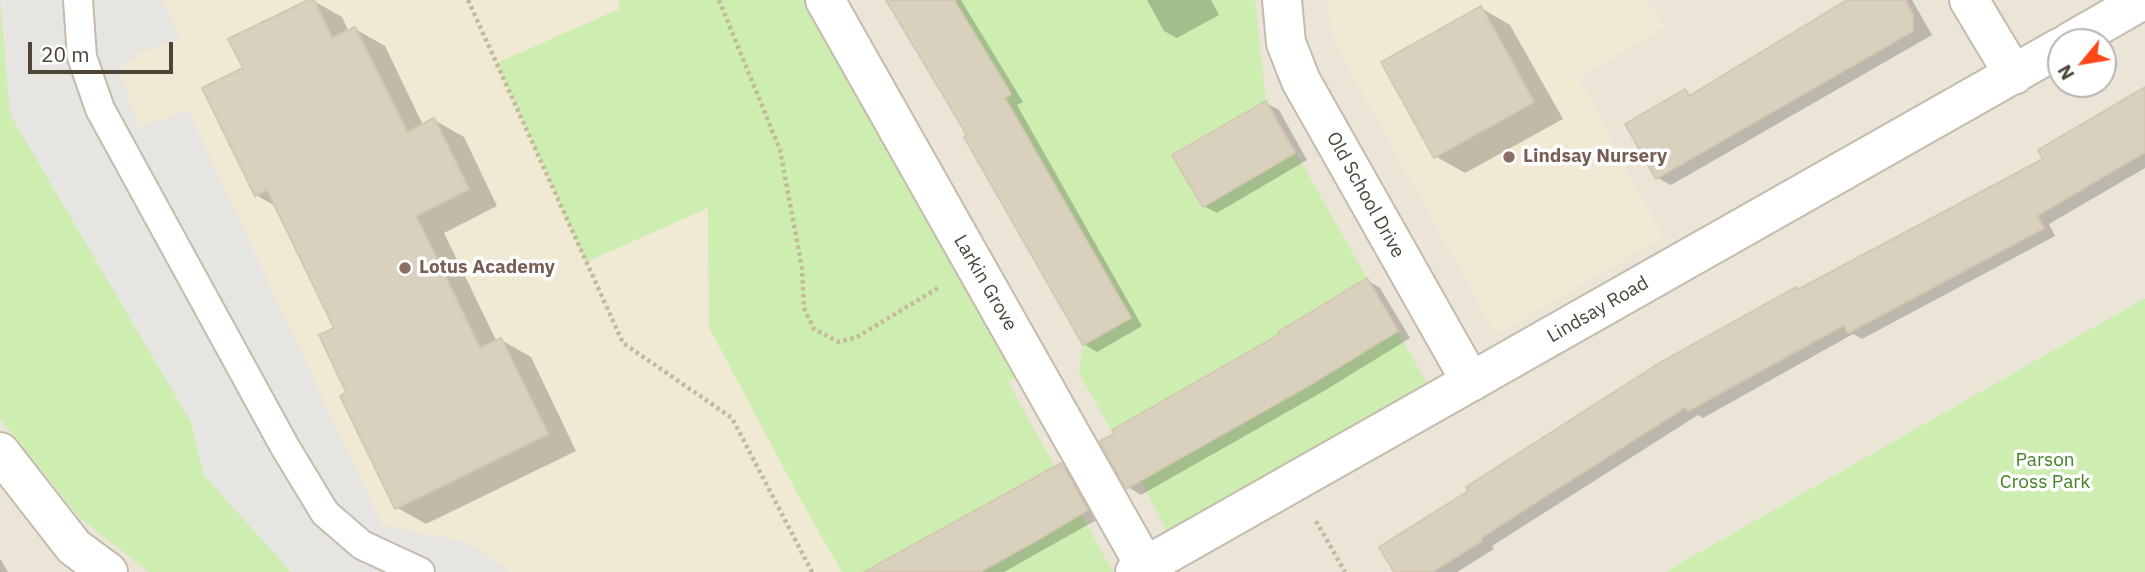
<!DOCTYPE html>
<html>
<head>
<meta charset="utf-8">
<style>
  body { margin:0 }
  #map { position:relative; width:2145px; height:572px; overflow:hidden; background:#f6f3ea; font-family:"IBM Plex Sans",sans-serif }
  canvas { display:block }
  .north { position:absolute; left:2047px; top:28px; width:70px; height:70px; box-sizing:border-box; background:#fff; border:2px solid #b7b4af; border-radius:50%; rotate:240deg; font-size:19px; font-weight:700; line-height:28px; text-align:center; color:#4b4437 }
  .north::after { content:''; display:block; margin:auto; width:24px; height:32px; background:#ff4818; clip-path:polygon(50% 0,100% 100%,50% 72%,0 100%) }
  .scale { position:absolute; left:28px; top:42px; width:145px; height:32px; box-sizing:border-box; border:4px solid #4b4437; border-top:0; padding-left:9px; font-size:21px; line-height:24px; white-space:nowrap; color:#4b4437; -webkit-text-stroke:5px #fff; paint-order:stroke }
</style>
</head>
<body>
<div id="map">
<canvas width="2145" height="572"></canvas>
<div class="north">N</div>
<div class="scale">20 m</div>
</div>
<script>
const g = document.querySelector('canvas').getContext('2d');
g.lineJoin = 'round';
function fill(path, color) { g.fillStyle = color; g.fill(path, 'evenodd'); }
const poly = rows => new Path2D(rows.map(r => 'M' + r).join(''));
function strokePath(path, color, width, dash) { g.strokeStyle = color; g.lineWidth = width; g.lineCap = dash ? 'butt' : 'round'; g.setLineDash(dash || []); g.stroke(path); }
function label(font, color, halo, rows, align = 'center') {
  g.font = font + ' "IBM Plex Sans",sans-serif'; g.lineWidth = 7; g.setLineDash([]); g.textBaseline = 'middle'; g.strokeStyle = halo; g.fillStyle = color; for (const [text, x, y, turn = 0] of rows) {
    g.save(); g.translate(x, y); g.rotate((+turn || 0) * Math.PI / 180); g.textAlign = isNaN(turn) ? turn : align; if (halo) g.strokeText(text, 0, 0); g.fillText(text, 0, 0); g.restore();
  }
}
fill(poly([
  [0,0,2145,0,2145,298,1665,572,0,572],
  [2061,42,2103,42,2103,84,2061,84]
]), '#eae5d7');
fill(poly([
  [1,0,619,0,620,9,708,208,709,327,803,504,842,572,291,572,204,475,191,422],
  [1328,0,1645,0,1666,26,1579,78,1663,237,1496,335,1331,37]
]), '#f0e9d3');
fill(poly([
  [0,0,10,114,191,422,204,475,291,572,149,572,79,517,0,418],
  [619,0,825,0,1032,367,1008,382,1113,572,842,572,803,504,709,327,708,208,586,262,497,63,619,9],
  [887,0,1255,0,1266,101,1437,401,1176,549,1141,480,1079,374,1083,345,964,137,961,124],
  [2145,298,2145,572,1665,572]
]), '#ceedb0');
fill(poly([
  [1,0,164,0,180,39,142,52,119,70,139,128,188,110,382,525,470,543,510,572,291,572,204,475,191,422,10,114]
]), '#e7e5e1');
fill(poly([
  [312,0,342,17,349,32,355,29,385,46,423,125,434,120,464,137,497,206,444,233,497,342,501,340,531,357,576,451,426,524,396,507,348,393,337,328,277,207,256,195,245,69],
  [889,0,961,0,1023,102,1017,105,1142,326,1097,352,1084,344,969,136],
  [1147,0,1211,0,1219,15,1177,38,1164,31],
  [1851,0,1912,0,1932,35,1671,185,1658,178,1685,91,1692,96],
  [1481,8,1510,25,1563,119,1465,173,1435,156],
  [2145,89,2145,168,2049,224,2055,236,1862,339,1853,334,1703,418,1698,415,1492,546,1494,549,1457,572,1397,572,1799,291,2045,159],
  [1266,103,1279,110,1307,160,1217,213,1204,206],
  [1367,280,1380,288,1410,338,1324,391,1141,495,1128,487,1282,335],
  [1061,465,1074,472,1100,518,1004,572,866,572],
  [0,559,1,560,8,572,0,572]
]), '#0003');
const building = poly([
  [308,0,314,0,332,38,355,27,407,132,434,118,469,189,416,216,480,348,501,338,548,434,395,509,340,396,346,392,319,335,334,328,267,190,255,196,202,88,243,68,228,39,308,0],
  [886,0,954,0,1011,94,1005,98,1131,318,1083,345,964,137,967,135,886,0],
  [1847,0,1905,0,1913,15,1913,31,1656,179,1625,124,1685,89,1689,96,1847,0],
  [1481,6,1534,102,1434,158,1381,62,1481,6],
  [2145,87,2145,152,2037,216,2044,228,1848,333,1844,325,1688,411,1686,407,1532,505,1481,538,1482,541,1432,572,1394,572,1379,547,1468,491,1466,487,1661,362,1796,287,1797,290,2043,159,2038,150,2145,87],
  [1266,101,1295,153,1203,207,1172,155,1266,101],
  [1367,278,1398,331,1310,385,1126,489,1100,441,1114,434,1112,430,1280,334,1278,332,1367,278],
  [1061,463,1088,510,1043,537,980,572,864,572,1061,463]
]);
fill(building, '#d9d0be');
strokePath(building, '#d4c8b1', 2);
const lane = poly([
  [78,0,82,57,100,109,285,447,325,513,362,545,420,572]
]);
const street = poly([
  [825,0,1145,566],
  [1282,0,1286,43,1301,81,1471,382],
  [1969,0,2014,75],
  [2070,42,2143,0],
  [0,452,74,547,108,572],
  [1135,572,2061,47]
]);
strokePath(lane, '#c3bcab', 32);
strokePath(street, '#c3bcab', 42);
strokePath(poly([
  [468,0,623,343,732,418,812,572],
  [719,0,780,150,802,268,804,308,814,329,839,342,857,337,938,288],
  [1316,521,1345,572]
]), '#c5b99b', 4.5, [3.5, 3.5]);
strokePath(lane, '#fff', 28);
strokePath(street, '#fff', 38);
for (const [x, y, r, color] of [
  [1509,157,7,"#8d6e63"],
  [405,268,7,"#8d6e63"]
]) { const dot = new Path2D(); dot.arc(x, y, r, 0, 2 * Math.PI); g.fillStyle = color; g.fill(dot); strokePath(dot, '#fff', 2.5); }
label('bold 19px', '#785e54', '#fff', [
  ["Lindsay Nursery",1523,157],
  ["Lotus Academy",419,268]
], 'left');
label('19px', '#4b4437', '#fff', [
  ["Old School Drive",1365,195,61],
  ["Larkin Grove",985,283,60],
  ["Lindsay Road",1598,310,-30]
]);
label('19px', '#438324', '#fff', [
  ["Parson",2045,461],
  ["Cross Park",2045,483]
]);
</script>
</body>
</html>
